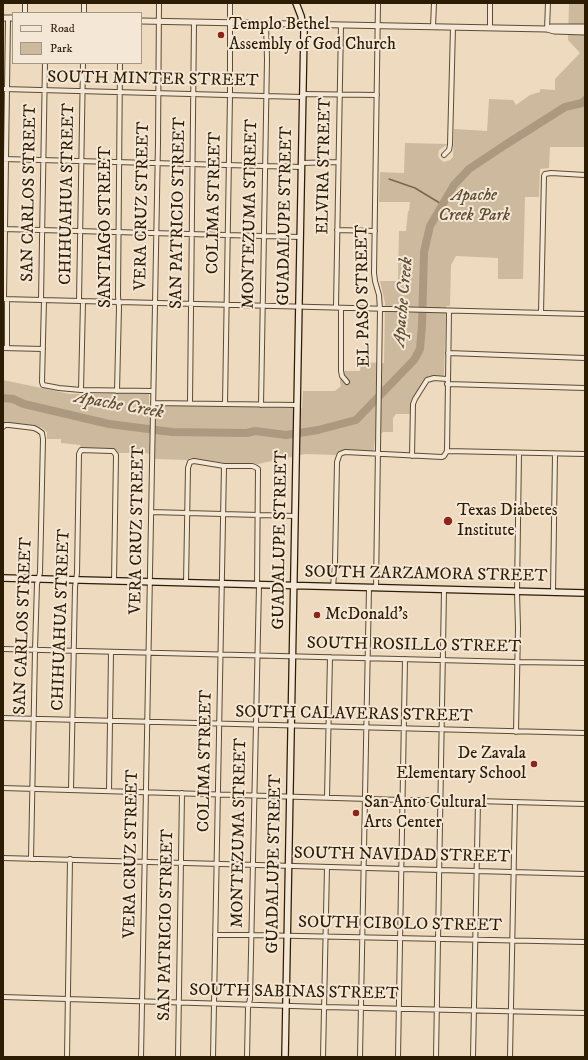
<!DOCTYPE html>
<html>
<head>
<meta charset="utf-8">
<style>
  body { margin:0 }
  #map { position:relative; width:588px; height:1060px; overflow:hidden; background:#eedabe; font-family:"IM FELL DW Pica",serif }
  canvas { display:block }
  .frame { position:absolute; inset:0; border:4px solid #2d1c04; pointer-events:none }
  .legend { position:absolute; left:12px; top:12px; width:130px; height:52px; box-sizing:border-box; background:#f4e7d5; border:1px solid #a49681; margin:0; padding:5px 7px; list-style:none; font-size:12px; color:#2d1c04 }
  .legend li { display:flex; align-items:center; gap:8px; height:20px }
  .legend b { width:20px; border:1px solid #a49681 }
</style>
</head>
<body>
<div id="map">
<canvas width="588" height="1060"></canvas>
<div class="frame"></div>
<ul class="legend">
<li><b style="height:5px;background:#f4e7d5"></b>Road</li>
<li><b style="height:11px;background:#cdba9e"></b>Park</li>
</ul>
</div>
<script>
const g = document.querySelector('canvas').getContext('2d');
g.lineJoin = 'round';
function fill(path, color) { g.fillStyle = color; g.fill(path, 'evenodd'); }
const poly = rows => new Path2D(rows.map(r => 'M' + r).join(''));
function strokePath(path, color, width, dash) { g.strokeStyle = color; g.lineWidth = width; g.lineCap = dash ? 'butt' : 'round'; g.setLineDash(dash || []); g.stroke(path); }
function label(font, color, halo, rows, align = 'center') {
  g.font = font + ' "IM FELL DW Pica",serif'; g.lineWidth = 4; g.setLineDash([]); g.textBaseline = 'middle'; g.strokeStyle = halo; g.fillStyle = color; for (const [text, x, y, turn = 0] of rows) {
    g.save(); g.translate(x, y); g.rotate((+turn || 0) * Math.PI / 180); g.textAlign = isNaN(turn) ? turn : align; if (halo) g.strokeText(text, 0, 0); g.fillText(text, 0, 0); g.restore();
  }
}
fill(poly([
  [569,3,585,3,585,147,550,147,549,168,540,169,539,197,525,197,523,279,498,279,498,258,456,256,451,265,450,306,446,306,444,375,442,377,430,376,425,379,412,399,411,402,410,414,396,414,393,418,393,432,383,432,375,439,374,449,373,451,343,450,339,452,336,455,305,454,258,464,225,463,190,458,187,460,156,459,147,453,118,453,113,449,81,448,80,445,61,443,61,439,47,439,47,432,41,427,26,424,7,423,3,424,3,380,70,394,149,393,149,405,302,408,303,391,335,391,341,386,340,383,340,371,360,371,361,362,384,363,385,303,380,281,398,281,399,231,406,231,408,211,409,211,410,202,379,202,380,172,404,173,405,143,448,144,439,150,438,156,440,159,444,162,450,160,453,157,454,129,487,131,489,99,513,100,516,105,530,95,540,92,540,89,555,90,555,79,580,53,568,40]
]), '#cdba9e');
strokePath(poly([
  [389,179,415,188,443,205]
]), '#79674e', 1.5);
strokePath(poly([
  [3,398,13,399,24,404,109,424,172,432,247,433,255,431,286,435,318,430,356,420,414,360,420,349,422,325,424,252,430,226,454,185,469,169,505,145,565,107,582,103,585,100]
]), '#ac997f', 8);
const minor = poly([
  [25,13,25,3],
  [84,13,84,3],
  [433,27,434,3],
  [490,28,490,3],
  [547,29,548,3],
  [3,89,302,97],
  [303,94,377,95],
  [444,155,449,150,450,145,453,27],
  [3,159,301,167],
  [301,163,338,162],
  [3,229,300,237],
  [337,230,375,231],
  [3,299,585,314],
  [4,299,8,18],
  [41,300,45,63],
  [44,300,42,382,43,385,59,388,81,390,153,391],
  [79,301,83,63],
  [336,307,341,25],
  [341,308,341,371,342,376,347,382],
  [541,313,544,176,545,174,551,173,585,175],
  [3,348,43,349],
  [7,348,7,299],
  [448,353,585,358],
  [447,384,585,388],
  [81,390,83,301],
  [117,391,119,307,118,296,120,63],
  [153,403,297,405],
  [190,403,194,22],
  [225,404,230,95,230,3],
  [261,405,267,59,266,23],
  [3,427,5,425,9,425,34,428,38,430,42,433,43,439,40,573,37,584,35,650,31,859],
  [447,451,449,311],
  [447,451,585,454],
  [412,456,413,404,415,399,427,380,434,378,447,379],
  [151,512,295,516],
  [186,583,188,468,190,462,194,461,224,466,252,466,255,467,258,469,257,585],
  [333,587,335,563,337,462,339,456,340,454,345,452,442,457,444,456,447,451],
  [376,588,380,309,379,295,375,281,374,273,378,3],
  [553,592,555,454],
  [339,614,368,614],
  [3,649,517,662,585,663],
  [3,718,585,733],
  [516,732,518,628,517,592,519,453],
  [3,788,402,800,440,800,585,804],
  [71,790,75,587,77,573,79,454,81,450,111,451,113,451,116,455,114,581],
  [109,791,111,652],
  [327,797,330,657],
  [3,858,585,874],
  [215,935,252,935,585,942],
  [3,997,324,1007,585,1013],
  [67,1057,70,859],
  [141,1057,158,143,159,3],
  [178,1057,182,793],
  [213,1057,224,466],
  [247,1057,248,1008,250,999,259,585],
  [323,1057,327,867],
  [360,1057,369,588],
  [398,1057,405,659],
  [436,1057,444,590],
  [473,1057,478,801],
  [510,1057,515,802]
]);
const tertiary = poly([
  [3,18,13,18],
  [141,21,547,29,554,31,585,32],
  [547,29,551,27,585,27]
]);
const secondary = poly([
  [3,578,585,593],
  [285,1057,304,31,301,16,296,3]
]);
strokePath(minor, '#5d4c32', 6);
strokePath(tertiary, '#5d4c32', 7);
strokePath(secondary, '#2d1c04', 8);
strokePath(minor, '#f4e7d5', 4);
strokePath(tertiary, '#f4e7d5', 5);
strokePath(secondary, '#f4e7d5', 5.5);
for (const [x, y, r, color] of [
  [221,35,4,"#8f2418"],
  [448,521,5,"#8f2418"],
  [317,615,4,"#8f2418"],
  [534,764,4,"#8f2418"],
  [356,813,4,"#8f2418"]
]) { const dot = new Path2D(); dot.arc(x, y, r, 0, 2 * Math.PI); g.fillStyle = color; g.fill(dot); strokePath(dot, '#f4e7d5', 1.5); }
label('17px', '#2d1c04', '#f4e7d5', [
  ["Templo Bethel",229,25],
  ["Assembly of God Church",229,45],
  ["Texas Diabetes",457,511],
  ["Institute",457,531],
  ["McDonald's",325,615],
  ["De Zavala",526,754,"right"],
  ["Elementary School",526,774,"right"],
  ["San Anto Cultural",364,803],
  ["Arts Center",364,823]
], 'left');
label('17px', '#2d1c04', '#f4e7d5', [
  ["SOUTH MINTER STREET",153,80,1],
  ["ELVIRA STREET",325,166,-89],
  ["SAN CARLOS STREET",30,193,-89],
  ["CHIHUAHUA STREET",68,194,-89],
  ["COLIMA STREET",215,203,-89],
  ["VERA CRUZ STREET",143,206,-89],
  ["SAN PATRICIO STREET",179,213,-89],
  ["MONTEZUMA STREET",251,214,-89],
  ["GUADALUPE STREET",286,216,-89],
  ["SANTIAGO STREET",106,227,-90],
  ["EL PASO STREET",364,296,-91],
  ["VERA CRUZ STREET",138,530,-89],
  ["GUADALUPE STREET",281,540,-89],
  ["SOUTH ZARZAMORA STREET",426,575,1],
  ["CHIHUAHUA STREET",62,620,-88],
  ["SAN CARLOS STREET",24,626,-88],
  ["SOUTH ROSILLO STREET",414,646,1],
  ["SOUTH CALAVERAS STREET",354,715,1],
  ["COLIMA STREET",206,761,-89],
  ["MONTEZUMA STREET",240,833,-89],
  ["VERA CRUZ STREET",132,854,-89],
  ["SOUTH NAVIDAD STREET",402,856,1],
  ["GUADALUPE STREET",275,864,-89],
  ["SAN PATRICIO STREET",167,925,-89],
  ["SOUTH CIBOLO STREET",400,925,1],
  ["SOUTH SABINAS STREET",294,993,1]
]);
label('italic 17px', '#5d4b32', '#f4e7d5', [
  ["Apache",474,196],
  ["Creek Park",474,216]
]);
label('italic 18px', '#604e35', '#f4e7d5', [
  ["Apache Creek",404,302,-85],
  ["Apache Creek",119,406,10]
]);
</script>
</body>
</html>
